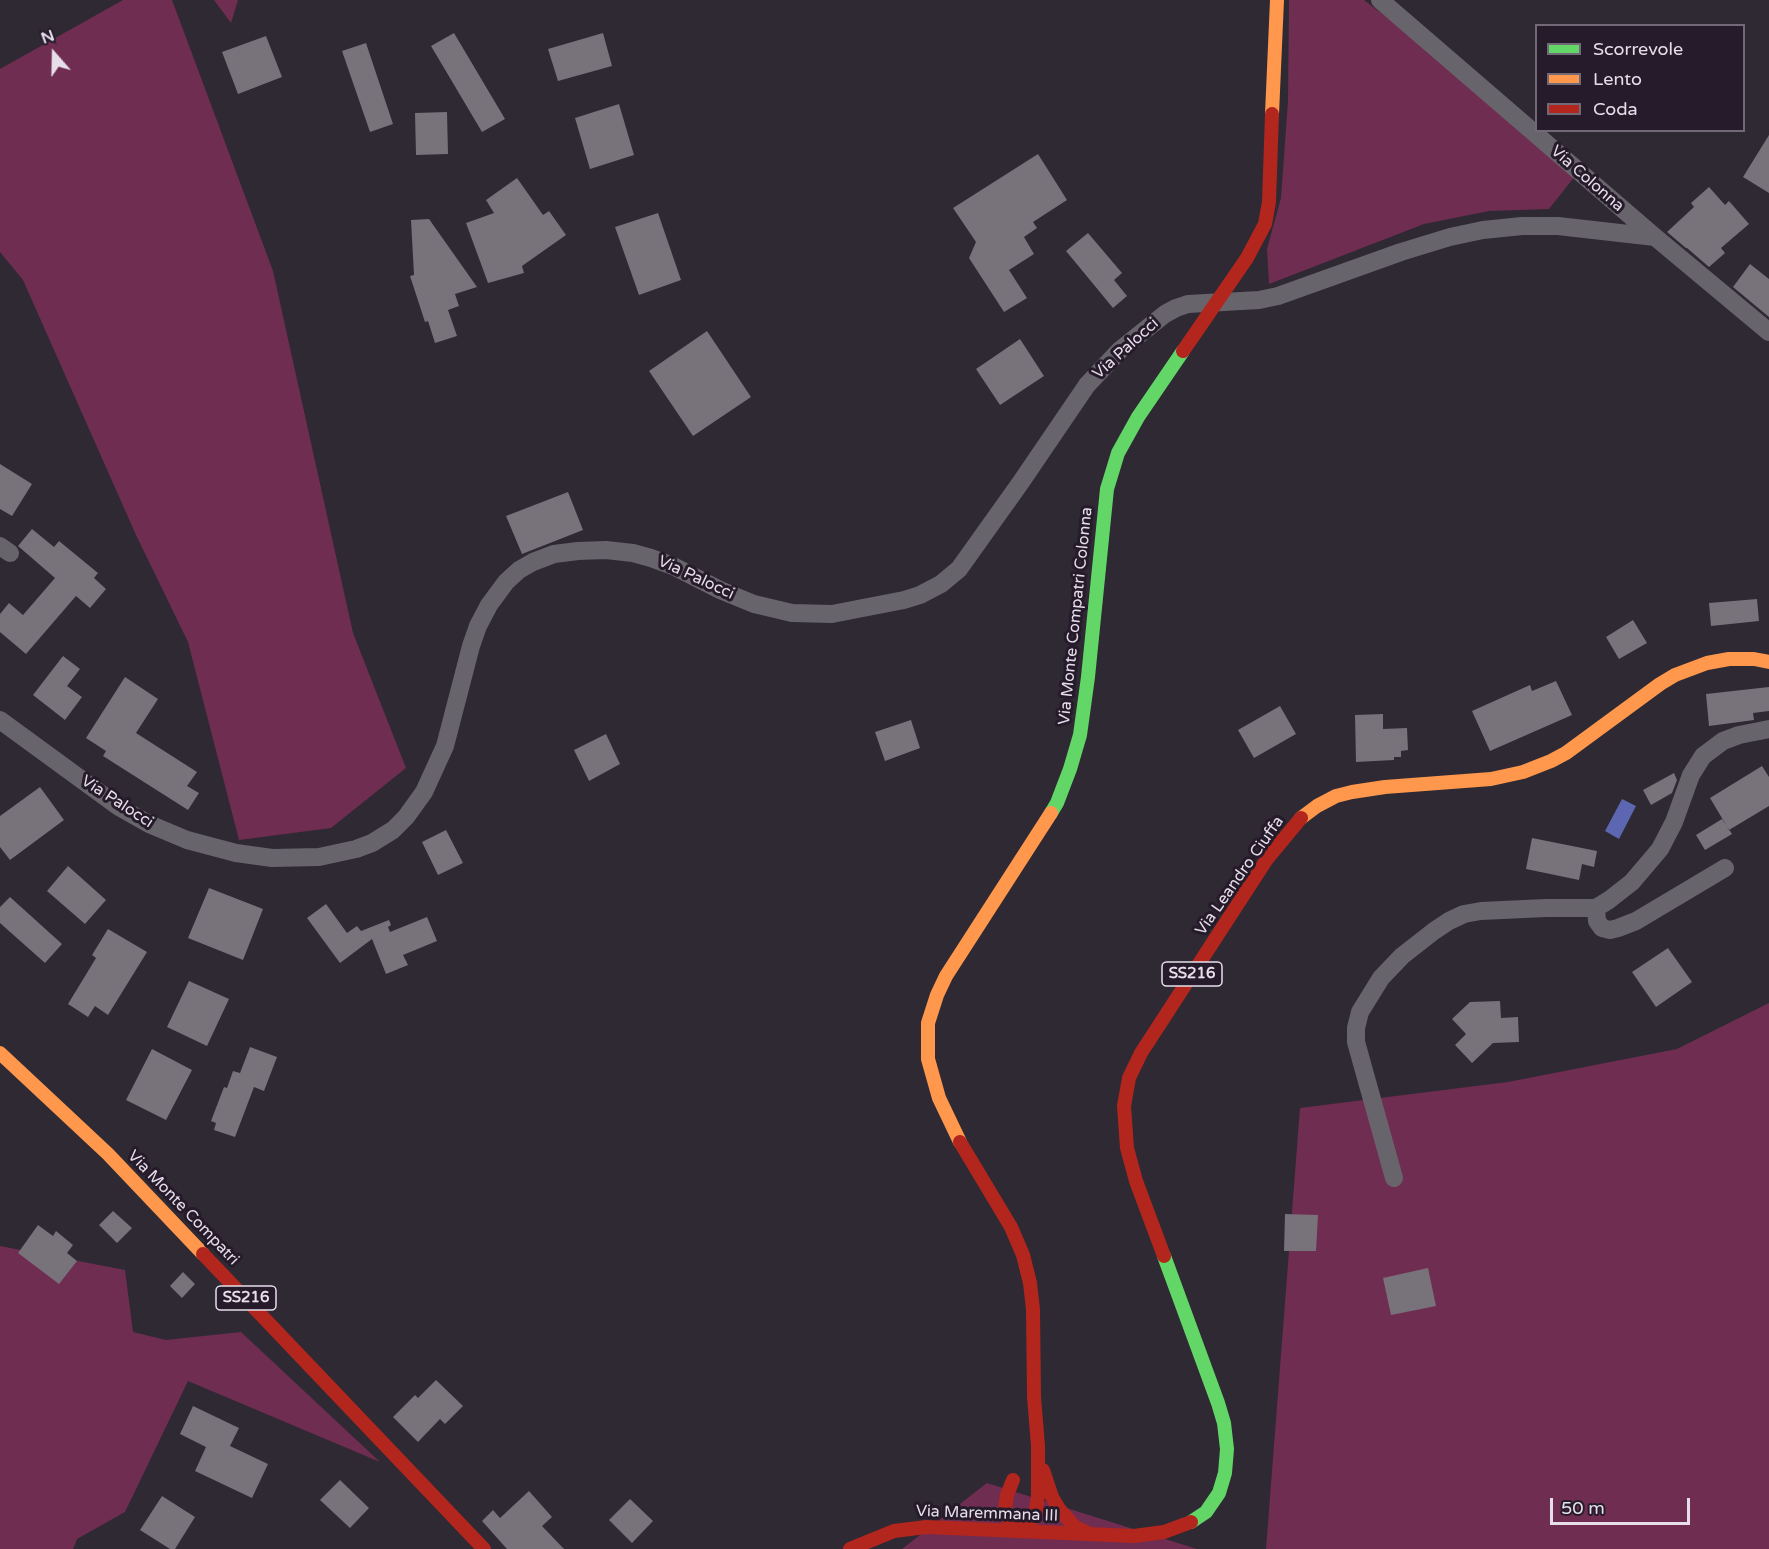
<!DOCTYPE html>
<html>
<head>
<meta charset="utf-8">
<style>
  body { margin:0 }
  #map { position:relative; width:1769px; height:1549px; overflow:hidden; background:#2e2932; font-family:"Varela Round",sans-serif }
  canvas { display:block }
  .legend { position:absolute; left:1535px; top:24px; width:210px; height:108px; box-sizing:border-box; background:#251b2b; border:2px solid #726977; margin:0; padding:8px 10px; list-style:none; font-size:18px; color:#e6dfea }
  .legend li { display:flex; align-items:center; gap:12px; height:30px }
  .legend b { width:30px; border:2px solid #726977 }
  .north { position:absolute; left:24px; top:24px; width:60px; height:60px; -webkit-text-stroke:4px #251b2b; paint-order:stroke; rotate:340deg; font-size:16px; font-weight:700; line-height:24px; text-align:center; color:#e6dfea }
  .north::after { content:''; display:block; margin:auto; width:21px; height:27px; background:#e6dfea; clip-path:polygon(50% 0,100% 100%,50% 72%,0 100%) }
  .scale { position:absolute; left:1550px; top:1498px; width:140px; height:27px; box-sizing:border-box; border:3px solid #e6dfea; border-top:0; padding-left:8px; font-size:18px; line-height:21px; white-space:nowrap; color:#e6dfea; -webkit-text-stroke:4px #251b2b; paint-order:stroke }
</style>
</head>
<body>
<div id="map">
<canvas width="1769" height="1549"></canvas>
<ul class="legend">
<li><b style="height:8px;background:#63d668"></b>Scorrevole</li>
<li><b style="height:8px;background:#ff974d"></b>Lento</li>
<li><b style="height:8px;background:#b3261e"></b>Coda</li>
</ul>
<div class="north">N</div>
<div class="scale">50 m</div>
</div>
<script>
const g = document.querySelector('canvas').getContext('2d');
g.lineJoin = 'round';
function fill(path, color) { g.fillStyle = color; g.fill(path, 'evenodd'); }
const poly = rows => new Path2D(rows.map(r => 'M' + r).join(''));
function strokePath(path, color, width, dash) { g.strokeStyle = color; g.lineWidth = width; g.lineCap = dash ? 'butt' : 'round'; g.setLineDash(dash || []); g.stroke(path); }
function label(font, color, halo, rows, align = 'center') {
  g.font = font + ' "Varela Round",sans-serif'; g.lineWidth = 6; g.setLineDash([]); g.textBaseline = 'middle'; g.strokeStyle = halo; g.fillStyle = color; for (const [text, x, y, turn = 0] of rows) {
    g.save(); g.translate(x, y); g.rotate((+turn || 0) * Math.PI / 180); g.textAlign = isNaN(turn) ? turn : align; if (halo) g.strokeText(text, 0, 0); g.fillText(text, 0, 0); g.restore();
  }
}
fill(poly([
  [123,0,172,0,273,271,353,633,406,768,331,828,239,840,188,642,136,535,23,280,0,252,0,69],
  [214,0,238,0,231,23],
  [1289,0,1364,0,1402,29,1575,176,1549,209,1489,211,1424,224,1269,284,1267,249,1281,198,1288,101],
  [1769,1003,1769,1549,1266,1549,1300,1108,1508,1082,1677,1049],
  [0,1246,125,1270,133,1332,166,1340,241,1332,380,1462,188,1381,125,1512,77,1539,73,1549,0,1549],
  [987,1483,1197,1549,902,1549]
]), '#702d52');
fill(poly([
  [1622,799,1636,806,1619,839,1605,831]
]), '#5d67b1');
fill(poly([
  [454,33,505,119,482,132,431,46],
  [603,33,612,66,558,81,548,49],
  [266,36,282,77,238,94,222,52],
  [366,43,393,124,370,132,342,51],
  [619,104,634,155,590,169,575,118],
  [447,112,448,154,416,155,415,113],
  [1769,135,1769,193,1743,177],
  [1038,154,1067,200,1033,222,1037,228,1024,237,1034,254,1009,270,1027,298,1004,312,969,258,976,242,953,208],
  [517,178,543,215,549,211,566,235,522,266,524,273,488,283,466,223,494,213,486,200],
  [1709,187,1725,205,1729,201,1749,224,1721,248,1725,253,1709,267,1687,248,1686,248,1667,232,1694,207,1691,203],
  [658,213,681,280,639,295,615,227],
  [429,219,477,287,455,294,459,306,448,310,457,336,435,343,428,321,425,322,410,276,414,275,411,220],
  [1088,233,1122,273,1114,280,1127,296,1113,308,1066,251],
  [1750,264,1769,279,1769,317,1733,287],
  [707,331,751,397,693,436,649,371],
  [1020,339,1044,376,1000,405,976,369],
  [0,464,32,484,12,516,0,509],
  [568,492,583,530,522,554,506,516],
  [32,529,54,547,59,541,98,573,94,578,106,589,90,608,76,596,26,654,0,632,0,614,9,603,23,615,55,578,18,546],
  [1757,599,1759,621,1711,626,1709,603],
  [1633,620,1647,643,1619,659,1606,637],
  [63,656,80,669,67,686,82,697,65,720,33,695],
  [125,677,158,699,136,733,197,772,187,786,199,793,188,810,103,756,106,751,86,738],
  [1556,681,1572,715,1490,751,1472,711,1530,685,1532,691],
  [1769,687,1769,711,1753,713,1754,720,1709,726,1706,694],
  [1280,706,1296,734,1254,758,1238,730],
  [1383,714,1383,729,1407,728,1408,750,1401,751,1401,757,1394,757,1394,760,1356,762,1355,715],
  [911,720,920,748,885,761,875,732],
  [606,734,620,764,589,781,574,750],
  [1762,766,1769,777,1769,806,1729,830,1710,798],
  [1674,773,1677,780,1672,793,1651,805,1643,790],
  [40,787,64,820,10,860,0,847,0,816],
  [1722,819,1732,834,1705,850,1696,835],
  [446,830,463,863,438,875,422,842],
  [1532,838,1597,851,1594,867,1582,864,1579,880,1526,869],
  [68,866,106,900,85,924,47,891],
  [209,888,263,909,243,960,188,938],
  [10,897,62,944,45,963,0,923,0,907],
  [326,904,347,933,357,926,361,931,389,920,391,925,388,927,390,932,427,917,437,941,403,955,408,965,386,974,372,939,340,963,307,918],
  [108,929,147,952,108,1015,95,1006,88,1017,68,1004,96,958,92,955],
  [1668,948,1692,982,1656,1007,1632,972],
  [189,981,229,999,207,1046,167,1027],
  [1500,1001,1501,1018,1518,1017,1519,1042,1493,1043,1472,1063,1455,1045,1466,1034,1452,1019,1470,1002],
  [250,1047,277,1057,264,1091,254,1087,235,1137,214,1130,216,1123,211,1121,224,1087,227,1088,233,1071,240,1073],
  [152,1049,192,1070,166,1120,126,1100],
  [113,1211,132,1228,117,1243,99,1225],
  [1285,1214,1318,1215,1316,1251,1284,1251],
  [38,1225,53,1236,56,1231,73,1245,67,1253,77,1261,59,1284,18,1253],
  [1428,1268,1436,1306,1391,1315,1383,1278],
  [183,1272,195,1284,182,1298,170,1286],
  [436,1380,463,1406,445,1424,440,1419,418,1442,393,1417,415,1395,418,1398],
  [193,1406,239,1428,230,1446,268,1464,252,1498,195,1471,206,1447,180,1434],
  [340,1480,369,1508,350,1528,320,1500],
  [529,1491,552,1517,542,1526,564,1549,507,1549,482,1521,493,1510,500,1518],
  [162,1496,195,1517,175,1549,170,1549,140,1530],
  [630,1499,653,1521,632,1543,609,1520]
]), '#78727a');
strokePath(poly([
  [1380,0,1655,237,1769,332],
  [0,546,10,553],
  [0,720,119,807,149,824,187,840,236,853,272,858,319,857,356,849,372,843,393,830,406,817,424,792,445,746,471,646,478,626,489,605,506,582,519,570,533,562,554,554,578,551,606,550,633,553,651,558,673,566,720,590,754,604,792,613,832,614,904,600,920,595,941,584,959,569,1021,482,1087,385,1120,350,1165,314,1176,308,1188,304,1259,300,1278,296,1401,252,1450,237,1483,230,1522,226,1558,226,1655,237],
  [1596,908,1597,921,1602,928,1610,930,1618,928,1636,921,1725,868],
  [1394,1178,1356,1042,1356,1028,1360,1012,1381,978,1402,956,1434,931,1449,921,1464,914,1481,911,1546,908,1596,908,1609,900,1632,882,1660,849,1674,822,1691,775,1703,756,1723,741,1739,735,1769,729]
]), '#68646b', 18);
strokePath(poly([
  [1051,813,1057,803,1070,769,1080,735,1088,677,1107,489,1118,453,1138,417,1183,351],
  [1164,1256,1218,1403,1224,1423,1227,1449,1225,1473,1219,1493,1206,1512,1191,1522]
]), '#63d668', 14);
strokePath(poly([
  [1272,114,1277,0],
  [1301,818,1317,806,1336,796,1352,792,1385,787,1491,779,1523,772,1551,761,1566,753,1660,684,1675,675,1707,663,1729,659,1754,659,1769,662],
  [0,1053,108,1154,203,1254],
  [960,1142,939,1098,928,1059,928,1023,937,995,946,976,1051,813]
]), '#ff974d', 14);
strokePath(poly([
  [1183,351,1247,258,1265,224,1269,202,1272,114],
  [960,1142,1011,1227,1023,1255,1030,1283,1033,1309,1034,1397,1038,1446,1038,1496,1035,1516,1028,1526,1020,1531,1009,1522,1005,1509,1007,1495,1013,1480],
  [203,1254,484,1549],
  [1164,1256,1136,1181,1127,1148,1124,1106,1129,1078,1141,1053,1267,859,1301,818],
  [1043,1470,1052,1497,1059,1509,1075,1527,1090,1534],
  [850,1549,894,1531,926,1527,1134,1536,1164,1532,1191,1522]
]), '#b3261e', 14);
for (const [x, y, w] of [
  [1192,974,60],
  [246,1298,60]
]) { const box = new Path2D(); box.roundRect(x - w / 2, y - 12, w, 24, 4.5); g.fillStyle = '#251b2b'; g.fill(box); strokePath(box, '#e6dfea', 1.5); }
label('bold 15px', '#e6dfea', null, [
  ["SS216",1192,974],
  ["SS216",246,1298]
]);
label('16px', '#e6dfea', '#251b2b', [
  ["Via Colonna",1587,179,41],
  ["Via Palocci",1126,349,-42],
  ["Via Palocci",696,578,25],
  ["Via Monte Compatri Colonna",1076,616,-84],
  ["Via Palocci",117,802,33],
  ["Via Leandro Ciuffa",1240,876,-55],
  ["Via Monte Compatri",183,1208,46],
  ["Via Maremmana III",987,1514,2]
]);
</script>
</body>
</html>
